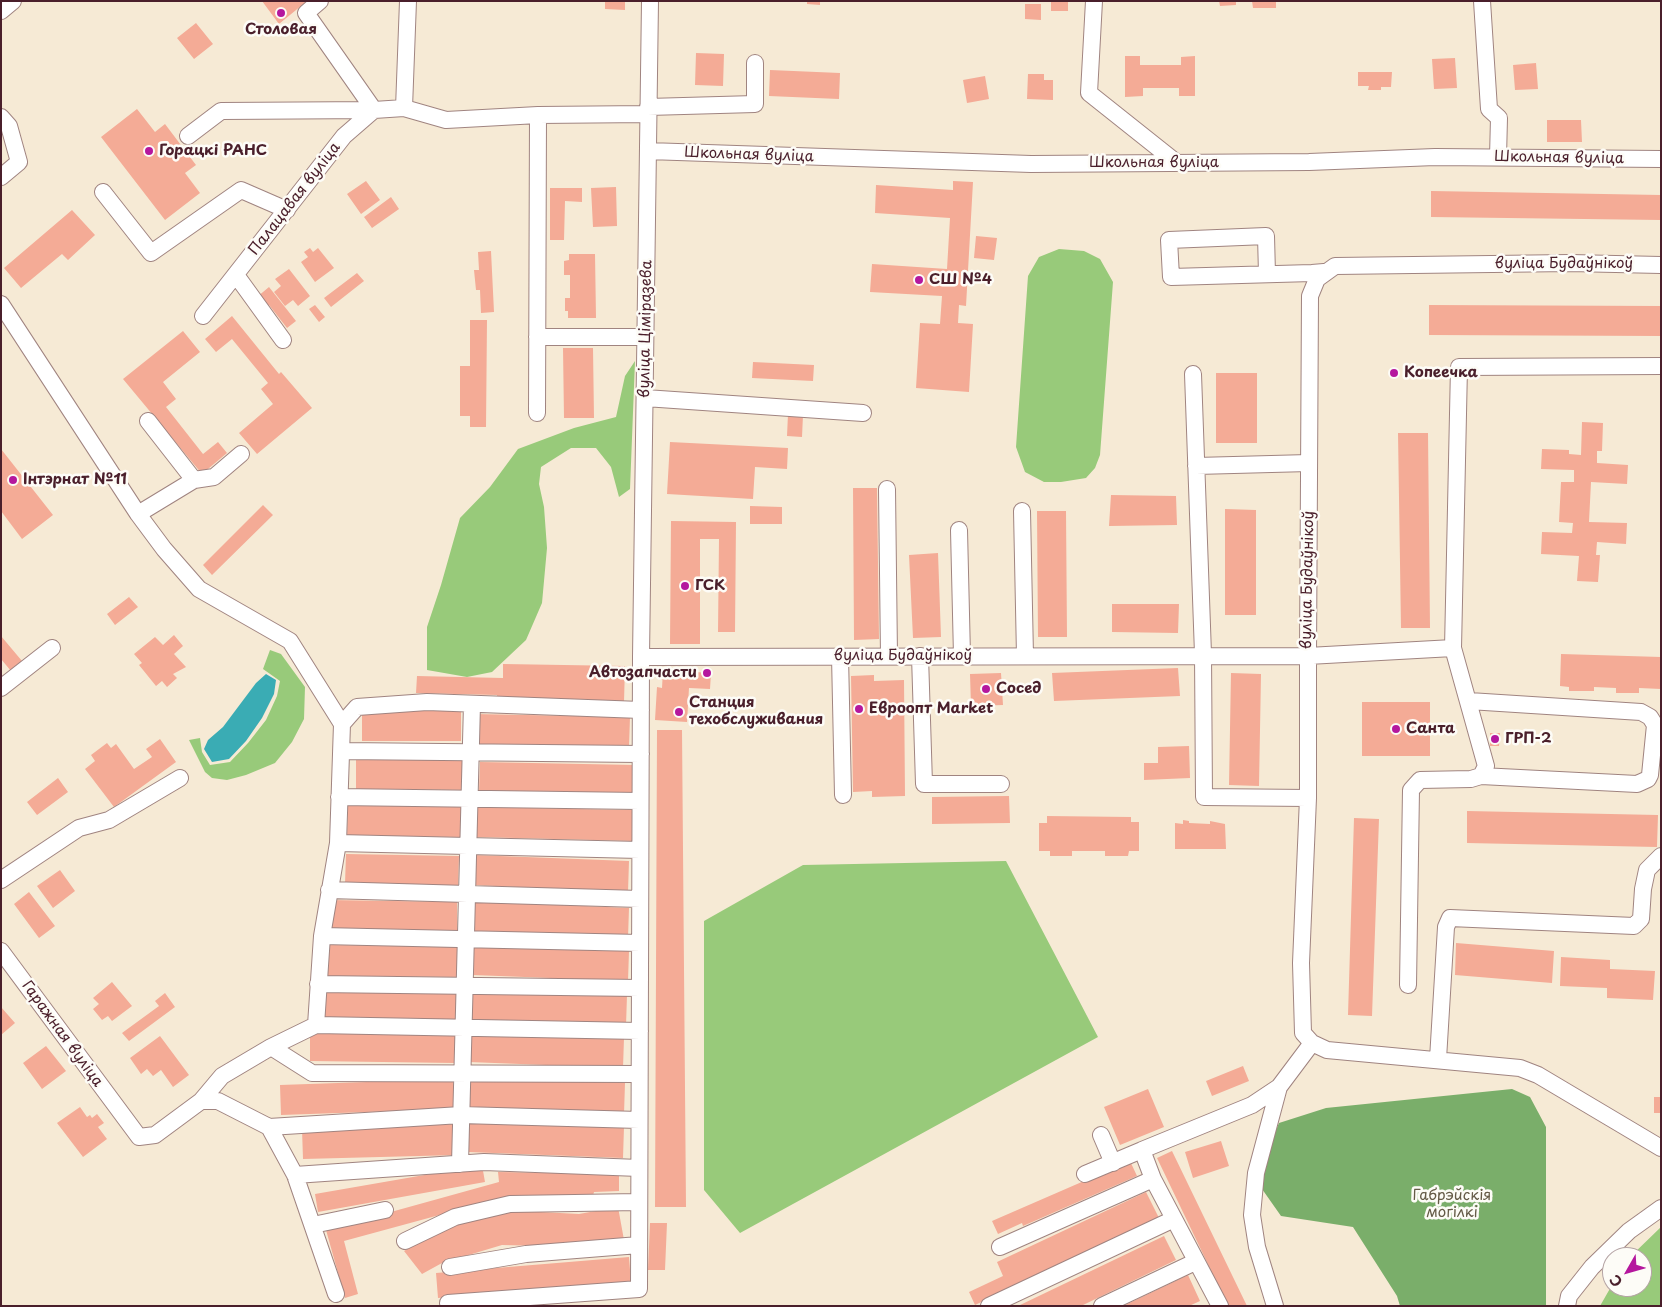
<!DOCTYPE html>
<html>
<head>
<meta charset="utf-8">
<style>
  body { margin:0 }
  #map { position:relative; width:1662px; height:1307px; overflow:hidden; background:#f6ead5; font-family:"Playpen Sans",sans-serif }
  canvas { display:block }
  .frame { position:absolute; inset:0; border:2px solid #4a1f2b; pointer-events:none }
  .north { position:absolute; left:1602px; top:1247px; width:50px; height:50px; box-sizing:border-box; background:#fdfcf7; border:1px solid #b5a4a5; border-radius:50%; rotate:232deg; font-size:14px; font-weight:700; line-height:20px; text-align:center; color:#4a1f2b }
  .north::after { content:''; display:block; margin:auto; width:18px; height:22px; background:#b5179e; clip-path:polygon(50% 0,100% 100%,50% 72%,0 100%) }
</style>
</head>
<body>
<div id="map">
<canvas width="1662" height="1307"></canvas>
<div class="frame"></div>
<div class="north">С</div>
</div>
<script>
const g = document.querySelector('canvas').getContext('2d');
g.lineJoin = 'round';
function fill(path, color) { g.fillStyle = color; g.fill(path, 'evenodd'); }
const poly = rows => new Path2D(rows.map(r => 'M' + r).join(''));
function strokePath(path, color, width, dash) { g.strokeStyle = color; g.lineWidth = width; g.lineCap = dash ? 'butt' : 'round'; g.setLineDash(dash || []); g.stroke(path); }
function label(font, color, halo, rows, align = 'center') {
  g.font = font + ' "Playpen Sans",sans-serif'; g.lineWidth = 5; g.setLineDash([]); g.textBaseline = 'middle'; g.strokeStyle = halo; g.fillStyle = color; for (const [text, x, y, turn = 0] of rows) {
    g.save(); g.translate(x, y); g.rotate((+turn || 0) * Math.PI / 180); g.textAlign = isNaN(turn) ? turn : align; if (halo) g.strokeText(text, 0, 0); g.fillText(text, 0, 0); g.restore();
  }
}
fill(poly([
  [1059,249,1084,251,1100,259,1113,282,1100,455,1095,468,1086,478,1061,482,1044,482,1025,472,1016,447,1028,276,1039,257],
  [635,361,630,489,619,497,611,467,596,448,571,448,541,467,539,484,544,507,547,548,542,603,526,640,492,672,467,677,427,670,427,627,441,585,460,518,490,487,518,449,574,428,616,417,625,376],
  [270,650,281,654,305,687,304,719,292,742,275,763,246,775,227,780,212,778,205,772,189,740,200,738,202,752,210,765,230,762,248,743,266,720,277,696,280,681,263,669],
  [1006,861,1098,1037,740,1233,704,1190,704,921,803,865],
  [1661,1227,1661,1306,1600,1306,1612,1285,1642,1287,1642,1257,1630,1257]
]), '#98ca7a');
fill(poly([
  [1512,1089,1530,1097,1546,1127,1546,1306,1400,1306,1397,1296,1353,1227,1281,1216,1255,1179,1279,1123,1326,1108]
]), '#7aae6a');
fill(poly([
  [266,674,276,680,274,694,262,718,246,741,229,759,212,762,204,749,208,740,223,727,256,683]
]), '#3aacb4');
fill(poly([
  [262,1,307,1,279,24],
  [605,1,625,1,625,10,605,9],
  [807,1,820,1,820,5,807,4],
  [1051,1,1068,1,1068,11,1051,11],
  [1219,1,1236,1,1236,5,1220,6],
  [1252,1,1276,1,1276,8,1253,8],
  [1025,4,1041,4,1041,20,1025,19],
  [196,23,213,44,194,59,177,38],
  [696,53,724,54,723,86,695,85],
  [1125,56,1140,56,1140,65,1181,65,1181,57,1195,56,1195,96,1179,96,1179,88,1143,88,1143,96,1125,97],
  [1455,58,1457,88,1434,89,1432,59],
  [1536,63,1538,89,1515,90,1513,65],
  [770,70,840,73,839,99,769,96],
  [1358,72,1392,72,1391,87,1381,87,1381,90,1368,90,1369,86,1358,86],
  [1028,74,1044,74,1044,80,1053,80,1053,100,1027,99],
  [985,76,989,99,967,103,963,80],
  [137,109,155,132,165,124,196,165,185,173,200,193,165,220,101,137],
  [1547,120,1581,120,1582,142,1547,142],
  [366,181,380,200,361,214,347,194],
  [953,181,973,182,966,306,959,305,958,323,973,324,969,392,916,388,920,323,940,324,942,296,870,292,872,264,947,269,950,218,875,213,876,185,953,190],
  [616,187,617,226,593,227,591,188],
  [550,188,582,188,582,202,565,201,564,240,550,240],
  [1431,191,1661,195,1661,220,1431,217],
  [391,197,399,209,372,228,364,217],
  [72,210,95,235,68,260,62,254,21,288,4,268],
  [976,236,997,238,994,260,974,258],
  [310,248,313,252,318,248,334,268,315,282,301,262,308,257,304,252],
  [491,251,494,312,481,313,480,290,476,290,474,270,479,270,478,252],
  [569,254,595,254,596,318,568,318,568,311,565,311,565,298,570,298,570,275,564,275,564,261,569,260],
  [289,269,310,296,298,306,293,300,285,306,274,292,281,286,275,279],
  [357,273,364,281,331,307,324,298],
  [269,287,296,321,287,328,269,305,265,308,257,297],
  [315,305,325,317,319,322,309,309],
  [1429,305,1661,306,1661,336,1429,335],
  [232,316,279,374,281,372,312,408,257,454,239,433,273,404,261,389,268,383,232,339,216,352,205,339],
  [470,320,487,320,486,427,470,427,470,416,460,416,460,366,470,366],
  [183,331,200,352,163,382,176,399,166,407,203,454,218,442,227,453,202,474,123,379],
  [563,348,593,348,594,418,564,418],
  [753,362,814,365,813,381,752,378],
  [1216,373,1257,373,1257,443,1216,443],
  [788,414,803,415,802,437,787,436],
  [1582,422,1603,423,1602,451,1597,451,1597,463,1628,465,1627,484,1591,482,1589,522,1627,523,1626,544,1597,542,1596,555,1600,555,1598,582,1577,581,1579,556,1541,554,1542,532,1572,533,1573,523,1559,522,1561,482,1574,482,1574,470,1541,469,1542,449,1569,450,1569,454,1581,455],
  [1398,433,1428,433,1430,628,1401,628],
  [670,442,788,448,787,469,755,467,753,499,667,494],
  [1,449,53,515,22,539,1,511],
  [853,488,877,488,879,639,854,640],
  [1111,495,1176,496,1177,525,1109,526],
  [263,505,273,515,212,575,203,565],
  [750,506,782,507,782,524,750,524],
  [1225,509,1256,510,1256,615,1225,615],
  [1037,511,1066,511,1067,637,1038,637],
  [671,521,736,522,735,632,718,632,719,539,700,539,700,644,670,644],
  [938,553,941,637,913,638,909,555],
  [129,597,138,607,115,625,107,614],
  [1112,604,1179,604,1178,633,1112,632],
  [174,635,183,646,174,654,186,667,173,674,177,678,167,687,162,681,156,686,139,665,142,663,134,654,155,637,163,645],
  [1,636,22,661,11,671,1,659],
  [1561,654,1661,657,1661,689,1639,688,1639,693,1616,693,1616,688,1594,687,1594,691,1569,691,1569,687,1560,686],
  [503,664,625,666,624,702,497,700,497,695,416,693,417,676,503,678],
  [1178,668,1180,696,1054,701,1052,673],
  [663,670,711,673,710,689,689,688,687,722,655,720,657,687,662,688],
  [1001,673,1003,705,971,706,970,674],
  [1231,673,1261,674,1259,786,1229,785],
  [874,675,874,681,904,680,905,796,872,797,872,791,853,792,851,676],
  [1362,702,1430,702,1430,756,1362,756],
  [362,710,461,711,461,741,362,741],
  [474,714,630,717,629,747,474,744],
  [657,730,682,730,686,1207,655,1207],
  [1490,733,1500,733,1499,746,1490,746],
  [160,739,176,762,114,807,85,769,95,761,91,755,107,743,111,748,116,744,134,769,152,757,146,749],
  [1189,746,1190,778,1144,780,1144,763,1158,763,1158,747],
  [356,759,465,760,465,790,356,789],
  [480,762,635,765,634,795,479,792],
  [58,778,68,792,37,815,27,802],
  [1009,796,1010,823,932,824,932,797],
  [348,805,461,807,461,837,347,836],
  [477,807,632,810,632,841,477,837],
  [1467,811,1658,815,1657,847,1467,843],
  [1047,816,1131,817,1131,822,1139,822,1139,851,1129,851,1128,856,1105,856,1105,851,1072,851,1072,856,1050,856,1050,851,1039,851,1039,823,1047,823],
  [1354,818,1379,819,1372,1016,1348,1015],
  [1183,820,1189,821,1189,823,1210,824,1210,821,1225,824,1226,849,1175,849,1175,823,1183,824],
  [346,854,459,856,458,886,345,884],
  [474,855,629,861,628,892,473,885],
  [60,870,75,891,53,908,37,886],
  [29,892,55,926,39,938,14,904],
  [328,900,457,902,457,932,328,931],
  [474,901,629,908,628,938,473,931],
  [1456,943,1554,951,1552,983,1455,975],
  [326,945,461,946,461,977,326,976],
  [474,945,629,951,628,981,473,975],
  [1561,957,1610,960,1610,969,1655,971,1653,1000,1607,998,1607,988,1560,986],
  [112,982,132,1006,112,1021,108,1016,102,1020,93,1009,99,1004,93,998],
  [322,990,458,990,458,1021,322,1020],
  [472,990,627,995,626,1026,471,1020],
  [165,993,175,1007,129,1041,122,1033,159,1006,155,1001],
  [1,1007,15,1023,1,1035],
  [310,1031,456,1032,455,1063,310,1061],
  [469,1032,624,1038,623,1068,469,1062],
  [160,1036,189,1075,173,1087,161,1070,153,1076,147,1069,141,1074,130,1058],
  [46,1046,66,1071,42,1089,23,1063],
  [1243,1066,1249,1081,1212,1096,1206,1081],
  [470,1078,625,1083,624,1114,469,1108],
  [453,1079,454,1109,281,1115,280,1085],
  [1148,1089,1164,1127,1120,1145,1104,1107],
  [1654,1097,1661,1097,1661,1113,1654,1113],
  [80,1107,87,1117,90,1115,92,1118,97,1114,104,1123,98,1127,107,1139,83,1157,57,1123],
  [469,1122,624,1127,623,1158,468,1152],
  [457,1124,458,1155,303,1159,302,1129],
  [1221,1141,1229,1166,1193,1178,1185,1152],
  [1172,1151,1247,1306,1228,1306,1157,1158],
  [1130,1161,1137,1176,1023,1226,1022,1223,998,1234,992,1221],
  [482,1165,485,1182,318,1212,315,1194],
  [498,1172,619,1174,619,1191,594,1192,592,1199,491,1201,344,1241,358,1294,345,1298,326,1230,499,1182],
  [1146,1192,1159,1218,975,1305,969,1292,1003,1276,997,1262],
  [618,1207,624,1240,585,1247,502,1245,442,1263,422,1274,404,1251,456,1220,503,1210,579,1214],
  [650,1223,667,1223,665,1270,648,1270],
  [1164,1236,1176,1260,1081,1306,1018,1306],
  [629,1257,631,1282,438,1298,436,1273],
  [1188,1275,1200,1301,1189,1306,1123,1306]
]), '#f4ab96');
const minor = poly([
  [320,1,306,13,374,110],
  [1094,1,1089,93,1177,163],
  [1482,1,1489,109,1499,118,1498,157],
  [1,11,13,1],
  [648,107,755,104,755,63],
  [404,108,408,1],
  [1,117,9,126,19,162,1,177],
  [188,136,221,111,374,110],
  [648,151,1031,164,1309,162,1435,157,1661,159],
  [103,192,151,253,241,190,287,210],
  [1267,274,1266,236,1169,240,1171,277,1312,273,1324,272],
  [236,275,283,340],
  [1,304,138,514,164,549,199,589,290,641,342,724],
  [203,316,344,136,374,110,404,108,446,120,538,115,648,114],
  [537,337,645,337],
  [1193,374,1203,654,1204,797,1308,798],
  [645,398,863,413],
  [537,413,538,115],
  [148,421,194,480],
  [1196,466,1309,463],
  [887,489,889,656],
  [1022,511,1025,656],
  [138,514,194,480,214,477,241,454],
  [959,530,962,656],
  [1453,648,1308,656,1308,798,1301,963,1303,1033,1312,1043,1327,1050,1520,1068,1538,1075,1661,1148],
  [840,656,843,795],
  [920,656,924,784,1001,784],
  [641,657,1308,656,1310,296,1317,279,1335,266,1570,263,1661,265],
  [1,688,52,648],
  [1469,701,1641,712,1650,717,1655,725,1650,775,1648,779,1637,784,1481,776],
  [343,751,641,754],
  [339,797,640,801],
  [338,843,640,850],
  [1,880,79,828,109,820,180,778],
  [329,890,640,899],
  [322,936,640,943],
  [1,951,139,1137,155,1135,201,1101,218,1101,269,1127,461,1115,639,1120],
  [318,984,640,988],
  [1408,985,1411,790,1420,780,1471,779,1481,776,1486,766,1453,648,1459,367,1661,366],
  [316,1025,322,936,338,843,342,724,357,707,427,702,641,710],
  [271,1047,312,1073,639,1074],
  [1438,1059,1446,927,1450,918,1634,926,1641,919,1643,889,1647,870,1661,856],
  [201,1101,222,1076,271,1047,316,1025,640,1031],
  [269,1127,295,1175,336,1294],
  [1101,1135,1113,1163],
  [460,1164,472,704],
  [1085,1174,1142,1150],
  [295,1175,484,1162,639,1168],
  [313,1225,385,1210],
  [405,1241,455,1217,510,1204,639,1202],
  [1000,1247,1153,1179],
  [450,1267,526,1254,639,1245],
  [448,1303,639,1289,641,657,650,1],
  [989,1306,1174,1219],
  [1102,1306,1195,1262],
  [1220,1306,1153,1179,1142,1150,1252,1105,1279,1087,1312,1043],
  [1275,1306,1257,1247,1252,1215,1256,1173,1279,1087],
  [1567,1306,1569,1296,1592,1267,1629,1231,1661,1208]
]);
strokePath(minor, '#a08480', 18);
strokePath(minor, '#fff', 16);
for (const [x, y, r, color] of [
  [281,13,5,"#b5179e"],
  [149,151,5,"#b5179e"],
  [919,280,5,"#b5179e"],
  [1394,373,5,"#b5179e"],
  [13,480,5,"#b5179e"],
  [685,586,5,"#b5179e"],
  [707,673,5,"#b5179e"],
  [986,689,5,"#b5179e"],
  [859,709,5,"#b5179e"],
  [679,712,5,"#b5179e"],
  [1396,729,5,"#b5179e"],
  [1495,739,5,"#b5179e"]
]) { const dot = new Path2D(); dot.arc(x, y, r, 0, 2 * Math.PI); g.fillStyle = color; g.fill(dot); strokePath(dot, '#fdfcf7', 2); }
label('bold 15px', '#4a1f2b', '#fdfcf7', [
  ["Столовая",281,30,"center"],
  ["Горацкі РАНС",159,151],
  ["СШ №4",929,280],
  ["Копеечка",1404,373],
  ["Інтэрнат №11",23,480],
  ["ГСК",695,586],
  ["Автозапчасти",697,673,"right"],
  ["Сосед",996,689],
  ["Станция",689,703],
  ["техобслуживания",689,720],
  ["Евроопт Market",869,709],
  ["Санта",1406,729],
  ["ГРП-2",1505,739]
], 'left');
label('15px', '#4a1f2b', '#fdfcf7', [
  ["Школьная вуліца",749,155,2],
  ["Школьная вуліца",1559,158,1],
  ["Школьная вуліца",1154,163],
  ["Палацавая вуліца",295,199,-52],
  ["вуліца Будаўнікоў",1564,264],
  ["вуліца Ціміразева",646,329,-89],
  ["вуліца Будаўнікоў",1308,580,-89],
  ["вуліца Будаўнікоў",903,656],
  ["Гаражная вуліца",62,1034,54]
]);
label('15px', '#655b47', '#fdfcf7', [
  ["Габрэйскія",1452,1196],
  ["могілкі",1452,1213]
]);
</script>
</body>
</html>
